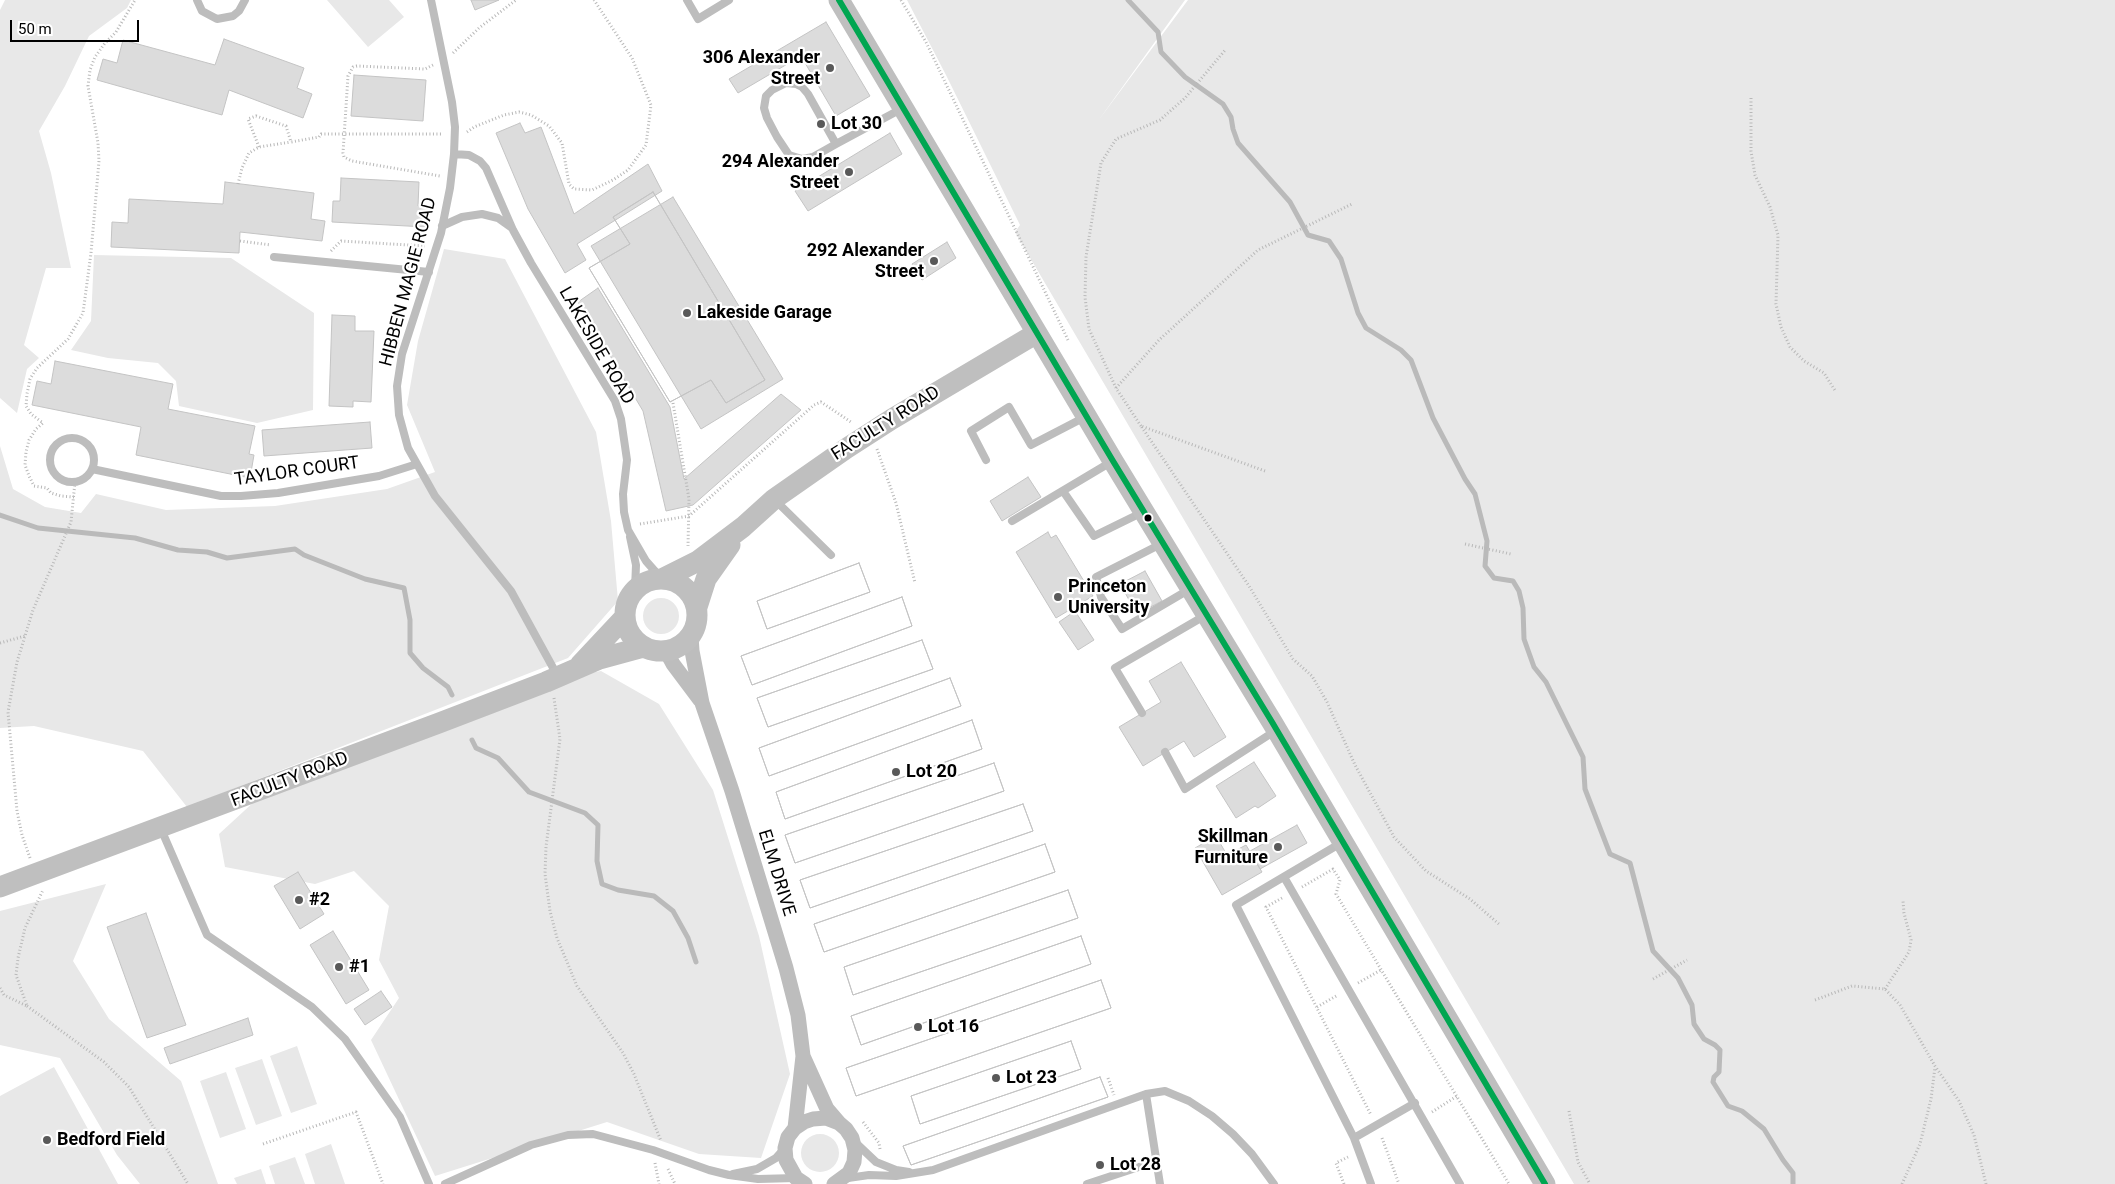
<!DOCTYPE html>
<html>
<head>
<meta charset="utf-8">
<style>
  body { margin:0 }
  #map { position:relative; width:2115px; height:1184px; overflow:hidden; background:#fff; font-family:Roboto,sans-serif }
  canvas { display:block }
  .scale { position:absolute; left:10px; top:20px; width:129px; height:22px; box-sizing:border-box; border:2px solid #000; border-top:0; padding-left:6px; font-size:15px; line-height:18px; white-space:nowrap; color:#000; -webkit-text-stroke:4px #fff; paint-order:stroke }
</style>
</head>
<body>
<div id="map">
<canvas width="2115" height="1184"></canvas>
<div class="scale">50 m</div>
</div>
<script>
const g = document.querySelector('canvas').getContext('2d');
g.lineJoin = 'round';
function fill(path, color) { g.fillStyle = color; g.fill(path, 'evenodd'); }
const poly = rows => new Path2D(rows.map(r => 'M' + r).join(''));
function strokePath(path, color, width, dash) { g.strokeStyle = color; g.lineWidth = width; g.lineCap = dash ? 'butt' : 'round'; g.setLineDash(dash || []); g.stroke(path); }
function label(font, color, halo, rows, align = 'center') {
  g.font = font + ' Roboto,sans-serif'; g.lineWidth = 4.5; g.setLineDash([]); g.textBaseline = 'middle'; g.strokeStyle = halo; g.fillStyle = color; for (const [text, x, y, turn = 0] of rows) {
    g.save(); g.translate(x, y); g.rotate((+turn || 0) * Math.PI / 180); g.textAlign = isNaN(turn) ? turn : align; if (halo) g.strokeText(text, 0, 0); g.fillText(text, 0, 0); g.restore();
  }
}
fill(poly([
  [5,0,131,0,127,8,89,36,65,86,39,131,51,173,71,268,46,268,24,345,39,358,27,369,17,413,0,398,0,10],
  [327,0,389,0,404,17,368,47],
  [907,0,1185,0,1098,121,1188,0,2115,0,2115,1184,1574,1184,1015,232,1020,225,946,75],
  [444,249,505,259,596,432,611,521,618,601,568,658,187,807,143,751,34,726,0,728,0,446,13,489,45,507,81,513,96,494,166,510,275,506,387,489,435,472,407,405,418,341],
  [94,255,231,258,314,313,313,410,257,423,179,406,176,381,158,363,108,358,71,350,91,321],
  '643 616a18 18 0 1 1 36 0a18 18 0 1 1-36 0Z',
  [601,671,659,704,713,790,759,936,790,1074,761,1158,699,1154,607,1122,435,1176,371,1040,399,998,379,960,389,906,354,871,315,884,225,867,219,834,256,800,579,675],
  [106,884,73,961,109,1019,181,1081,218,1184,140,1184,117,1155,60,1058,0,1045,0,911],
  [297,1046,317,1104,291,1113,270,1056],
  [262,1059,282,1116,256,1125,235,1068],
  [54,1067,118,1184,0,1184,0,1096],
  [226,1072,246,1129,220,1138,200,1081],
  '801 1153a19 19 0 1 1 38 0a19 19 0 1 1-38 0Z',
  [331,1144,345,1184,315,1184,305,1154],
  [295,1157,305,1184,275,1184,269,1166],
  [261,1169,266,1184,237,1184,234,1178]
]), '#e8e8e8');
strokePath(poly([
  [1128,0,1158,32,1161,52,1185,77,1223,104,1231,117,1233,129,1238,143,1290,202,1308,235,1329,241,1341,259,1358,313,1366,328,1401,350,1411,360,1433,418,1465,479,1475,494,1487,541,1485,566,1494,578,1513,581,1519,591,1523,608,1524,639,1534,667,1546,682,1583,757,1585,789,1610,854,1630,863,1653,951,1678,978,1692,1005,1694,1024,1704,1039,1715,1045,1720,1050,1719,1072,1714,1077,1713,1082,1728,1106,1742,1111,1764,1129,1783,1160,1793,1173,1793,1184],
  [0,515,38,528,135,538,178,550,207,552,227,558,295,549,304,555,365,579,404,588,410,620,410,653,423,668,448,687,452,695],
  [472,740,476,748,498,758,529,792,585,813,598,825,597,861,602,884,618,890,654,896,673,911,688,938,696,962]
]), '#bababa', 5);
const building = poly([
  [471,0,499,0,475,10,471,0],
  [826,22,870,96,836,116,801,56,738,93,729,79,826,22],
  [224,39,304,68,297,88,312,94,303,118,229,90,222,115,97,80,103,59,117,63,123,40,215,65,224,39],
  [354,75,426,80,423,121,351,116,354,75],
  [520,123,525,133,541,127,574,214,648,164,662,191,577,244,586,260,565,273,528,209,496,133,520,123],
  [890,133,902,154,808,211,795,191,890,133],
  [341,178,419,182,418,206,427,207,426,227,332,222,333,201,340,201,341,178],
  [225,182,314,193,311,219,325,221,322,241,240,232,239,253,111,247,112,222,128,223,129,199,223,204,225,182],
  [653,192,765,380,726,403,711,380,670,402,589,268,630,244,613,217,653,192],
  [653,192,765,380,726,403,711,380,670,402,589,268,630,244,613,217,653,192],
  [673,197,783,379,701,429,591,246,673,197],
  [947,242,956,258,922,280,912,264,947,242],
  [598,288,670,407,684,479,781,394,801,410,693,505,666,511,643,411,578,302,598,288],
  [332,315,355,316,355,331,374,331,371,402,353,401,353,407,329,406,332,315],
  [55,361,173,384,168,409,255,426,249,454,254,455,250,478,136,455,141,427,32,405,37,381,51,384,55,361],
  [370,422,372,448,264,456,262,430,370,422],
  [1028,477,1041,497,1002,521,990,501,1028,477],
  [1048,532,1051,538,1056,535,1093,596,1056,618,1016,552,1048,532],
  [859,563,870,592,767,629,757,601,859,563],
  [859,563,870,592,767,629,757,601,859,563],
  [1145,571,1162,601,1137,614,1120,584,1145,571],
  [902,597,912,626,752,685,741,656,902,597],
  [902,597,912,626,752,685,741,656,902,597],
  [1075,611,1094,640,1078,650,1059,622,1075,611],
  [922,640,933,669,768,727,757,698,922,640],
  [922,640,933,669,768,727,757,698,922,640],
  [1181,662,1226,737,1194,757,1184,741,1143,766,1119,727,1161,702,1149,681,1181,662],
  [950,678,961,706,769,776,759,748,950,678],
  [950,678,961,706,769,776,759,748,950,678],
  [972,720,982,749,785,819,776,792,972,720],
  [972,720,982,749,785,819,776,792,972,720],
  [1254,762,1276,796,1258,808,1255,806,1236,818,1216,786,1254,762],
  [994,763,1004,791,795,863,785,835,994,763],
  [994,763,1004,791,795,863,785,835,994,763],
  [1023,804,1033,831,810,908,800,880,1023,804],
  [1023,804,1033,831,810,908,800,880,1023,804],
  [1297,825,1307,843,1260,869,1250,851,1297,825],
  [1216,836,1227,855,1246,845,1262,872,1222,895,1195,848,1216,836],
  [1045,844,1055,872,824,952,814,924,1045,844],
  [1045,844,1055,872,824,952,814,924,1045,844],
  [298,872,324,914,300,929,274,886,298,872],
  [1068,890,1078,918,853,995,844,967,1068,890],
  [1068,890,1078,918,853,995,844,967,1068,890],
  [146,913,186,1025,147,1038,107,927,146,913],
  [333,931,369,990,346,1004,310,945,333,931],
  [1081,936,1091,964,861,1045,851,1016,1081,936],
  [1081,936,1091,964,861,1045,851,1016,1081,936],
  [1101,980,1111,1008,856,1096,846,1068,1101,980],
  [1101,980,1111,1008,856,1096,846,1068,1101,980],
  [381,991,392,1007,365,1025,354,1009,381,991],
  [248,1018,253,1035,170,1064,164,1048,248,1018],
  [1071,1041,1081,1069,920,1124,911,1096,1071,1041],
  [1071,1041,1081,1069,920,1124,911,1096,1071,1041],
  [1100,1077,1108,1097,911,1165,903,1146,1100,1077],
  [1100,1077,1108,1097,911,1165,903,1146,1100,1077]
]);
fill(building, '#dcdcdc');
strokePath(building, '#c4c4c4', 1);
strokePath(poly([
  [901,0,926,42,1068,340],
  [453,53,479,28,516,0],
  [433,65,425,69,357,66,353,67,348,76,343,153,344,157,352,161,440,176],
  [1751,98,1751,151,1755,175,1770,207,1778,235,1776,304,1781,327,1790,347,1804,361,1824,373,1836,392],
  [467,132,474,127,504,115,519,112,531,115,549,126,562,143,569,184,574,189,592,190,613,180,628,170,646,145,651,105,632,58,594,0],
  [259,147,248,119,256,116,286,126,291,142,319,137,321,134,443,134],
  [238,184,242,168,249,153,259,147,291,142],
  [240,241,271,245],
  [331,251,341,241,425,246],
  [1116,388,1159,340,1258,250,1352,204],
  [673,403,689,499,688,546],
  [1141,426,1116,388,1089,329,1085,297,1086,257,1101,163,1116,139,1160,120,1185,98,1226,49],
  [877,449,896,503,915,583],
  [1265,471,1141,426,1249,586,1293,659,1312,676,1327,702,1355,765,1394,837,1426,871,1470,899,1500,925],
  [74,497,61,496,51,493,47,488,34,486,29,476,25,465,26,452,29,440,36,429,43,423,31,414,26,406,27,394,30,379,37,368,68,339,83,313,91,253,99,161,98,143,88,86,90,70,95,57,105,43,116,32,135,0],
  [640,524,689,516,814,405,821,402,851,422],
  [1465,544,1511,554],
  [0,643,25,636],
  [554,698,560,739,546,847,545,874,550,911,557,938,577,986,623,1053,634,1074,661,1141],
  [30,858,22,835,17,811,8,712,17,662,33,610,71,522,75,482],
  [1302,887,1333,869,1340,880,1336,894,1509,1184],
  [1282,898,1266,907,1371,1115],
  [1653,979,1687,960],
  [1358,983,1381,970],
  [0,988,4,995,27,1006,16,975,18,958,25,928,43,890],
  [1885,989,1909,952,1911,940,1904,913,1903,901],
  [1815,1000,1852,986,1885,989,1900,1005,1935,1066,1959,1101,1974,1135,1986,1184],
  [27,1006,104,1062,129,1087,188,1184],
  [1317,1007,1338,995],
  [1108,1078,1114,1095],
  [1569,1111,1578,1162,1590,1184],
  [1432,1112,1457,1096],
  [863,1122,879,1143,880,1149],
  [1382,1138,1399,1184],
  [263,1144,356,1112,383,1184],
  [655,1163,659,1184],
  [668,1169,675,1184],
  [1344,1184,1336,1163,1348,1157],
  [1902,1184,1920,1144,1931,1099,1935,1067]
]), '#b8b8b8', 3, [1, 2.5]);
strokePath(poly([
  [197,0,202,11,217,19,233,16,239,11,245,0],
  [431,0,452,102,455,127,454,154,450,188,441,233,402,354,397,386,399,415,408,448,435,496,511,591,557,675],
  [687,0,698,19,729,0],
  [836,144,808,94,802,87,796,84,786,83,772,90,766,96,764,108,767,118,777,137,789,155,802,159,813,157,836,144,890,115,901,109],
  [454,154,469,155,480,161,486,168,513,230,531,263,615,401,621,419,627,460,623,494,624,512,628,530,646,561,661,578],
  [442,226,462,217,482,214,498,218,512,228],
  [274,257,429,272],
  '50 460a22 22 0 1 1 44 0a22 22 0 1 1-44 0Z',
  [986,460,971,431,1009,407,1031,445,1085,417],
  [92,469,221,496,241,496,278,493,379,476,417,464],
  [1063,491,1094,536,1143,512],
  [776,501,831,555],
  [1012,521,1111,462],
  [630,537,636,565,635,589],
  [1161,544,1096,577,1101,597,1122,629,1190,589],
  [1142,713,1115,668,1206,615],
  [1165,752,1185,789,1275,731],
  [161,829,207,935,312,1007,345,1039,400,1117,429,1184],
  [1341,843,1236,905,1354,1138,1371,1184],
  [1284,877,1460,1184],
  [1146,1094,1160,1184],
  [1354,1138,1415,1103],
  [857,1144,876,1162,896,1170,909,1172],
  [733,1174,757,1169,776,1158,784,1149],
  [848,1178,869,1175,896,1176,933,1170,1146,1094,1165,1091,1189,1101,1212,1116,1233,1134,1252,1154,1274,1184],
  [445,1184,531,1145,568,1135,593,1134,653,1150,709,1170,729,1175,758,1179,796,1178],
  [1087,1184,1157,1161]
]), '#bdbdbd', 8);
strokePath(poly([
  [691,636,692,651,702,703,732,791,786,968,798,1015,803,1056,795,1128],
  [666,651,673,664,700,700],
  [803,1056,827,1109,839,1123],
  [805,1184,796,1178,786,1160,785,1148,788,1137,795,1128,804,1122,813,1119,826,1118,839,1123,846,1129,852,1138,855,1150,854,1162,849,1173,834,1184]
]), '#bdbdbd', 15);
strokePath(poly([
  [839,0,1113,461,1272,722,1545,1184],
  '625 615a36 36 0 1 1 72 0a36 36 0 1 1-72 0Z',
  [662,579,698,561,743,527,774,499,847,448,892,419,1037,333],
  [697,607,706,579,730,545],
  [580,665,625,617],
  [0,887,439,723,546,682,599,659,643,647]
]), '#bfbfbf', 21);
strokePath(poly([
  [839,0,1113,461,1272,722,1545,1184]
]), '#00a651', 6);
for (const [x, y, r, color] of [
  [830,68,5,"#595959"],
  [821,124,5,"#595959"],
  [849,172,5,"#595959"],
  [934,261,5,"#595959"],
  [687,313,5,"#595959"],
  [1148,518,4.5,"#000"],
  [1058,597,5,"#595959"],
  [896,772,5,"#595959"],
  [1278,847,5,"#595959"],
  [299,900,5,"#595959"],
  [339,967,5,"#595959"],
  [918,1027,5,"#595959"],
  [996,1078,5,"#595959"],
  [47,1140,5,"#595959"],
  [1100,1165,5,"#595959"]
]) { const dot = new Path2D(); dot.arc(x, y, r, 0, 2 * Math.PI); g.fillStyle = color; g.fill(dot); strokePath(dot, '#fff', 2); }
label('bold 18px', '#000', '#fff', [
  ["306 Alexander",820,58,"right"],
  ["Street",820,79,"right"],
  ["Lot 30",831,124],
  ["294 Alexander",839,162,"right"],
  ["Street",839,183,"right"],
  ["292 Alexander",924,251,"right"],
  ["Street",924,272,"right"],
  ["Lakeside Garage",697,313],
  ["Princeton",1068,587],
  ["University",1068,608],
  ["Lot 20",906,772],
  ["Skillman",1268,837,"right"],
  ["Furniture",1268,858,"right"],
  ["#2",309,900],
  ["#1",349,967],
  ["Lot 16",928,1027],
  ["Lot 23",1006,1078],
  ["Bedford Field",57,1140],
  ["Lot 28",1110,1165]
], 'left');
label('18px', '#000', '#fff', [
  ["HIBBEN MAGIE ROAD",409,282,-75],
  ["LAKESIDE ROAD",596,346,60],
  ["FACULTY ROAD",886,424,-32],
  ["TAYLOR COURT",297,472,-8],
  ["FACULTY ROAD",290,780,-21],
  ["ELM DRIVE",776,873,73]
]);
</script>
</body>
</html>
